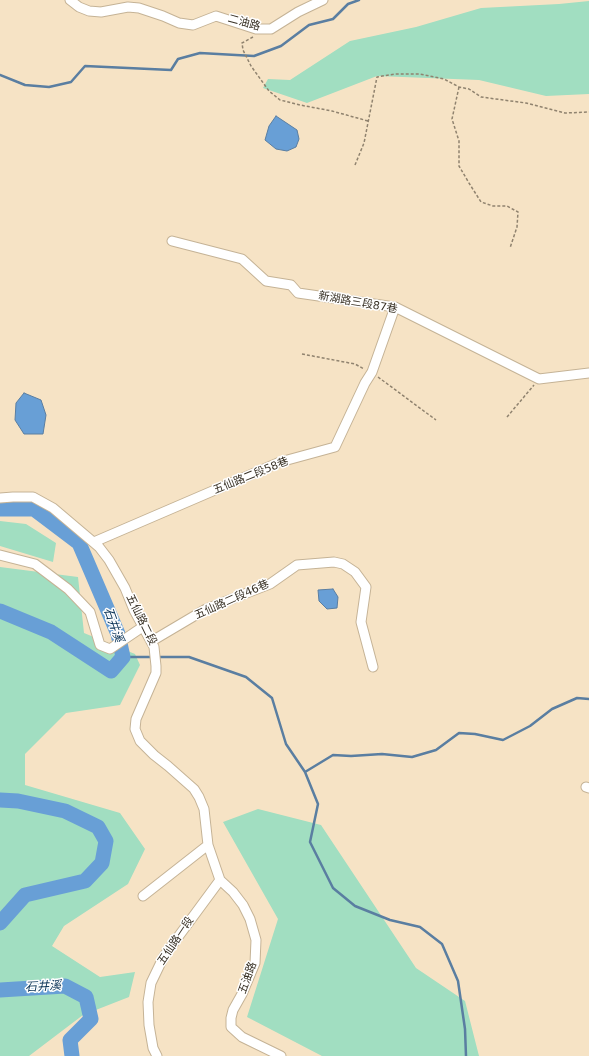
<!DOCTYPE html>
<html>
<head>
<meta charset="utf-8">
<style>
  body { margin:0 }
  canvas { display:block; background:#f6e3c5 }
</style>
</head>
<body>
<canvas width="589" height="1056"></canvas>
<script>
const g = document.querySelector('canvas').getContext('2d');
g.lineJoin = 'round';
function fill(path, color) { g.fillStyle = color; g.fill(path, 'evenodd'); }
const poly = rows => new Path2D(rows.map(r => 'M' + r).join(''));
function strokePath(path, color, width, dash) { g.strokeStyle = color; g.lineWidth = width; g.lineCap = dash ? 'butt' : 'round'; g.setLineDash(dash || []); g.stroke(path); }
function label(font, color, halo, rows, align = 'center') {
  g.font = font + ' "DejaVu Sans","Noto Sans TC",sans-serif'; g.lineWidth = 3; g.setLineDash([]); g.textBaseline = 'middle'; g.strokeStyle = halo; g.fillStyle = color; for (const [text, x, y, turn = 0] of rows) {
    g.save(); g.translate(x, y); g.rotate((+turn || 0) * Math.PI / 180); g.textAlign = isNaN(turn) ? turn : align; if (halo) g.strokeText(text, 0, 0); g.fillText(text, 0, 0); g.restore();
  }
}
fill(poly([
  [589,1,589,94,546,96,479,80,377,76,307,103,263,88,268,79,290,80,350,41,416,27,481,8,559,4],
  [0,521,26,524,56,543,53,562,0,546],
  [0,567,78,577,84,633,135,654,140,665,120,705,66,713,25,754,25,785,120,813,145,849,128,884,64,926,52,946,100,977,135,972,129,997,83,1015,29,1056,0,1056],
  [258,809,321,825,416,968,465,1001,479,1056,322,1056,247,1017,278,919,223,822]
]), '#a1dec1');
const water = poly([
  [276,116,297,130,299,139,296,147,287,151,276,149,265,140,269,126,276,116],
  [24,393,41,400,46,415,43,434,24,434,15,420,16,403,24,393],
  [333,589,338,597,337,608,327,609,319,601,318,590,333,589]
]);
fill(water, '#689fd6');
strokePath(water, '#5a7ea1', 1);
strokePath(poly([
  [0,75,25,85,49,87,71,82,85,66,171,70,178,59,200,53,254,56,281,46,309,25,333,19,348,4,359,0],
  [123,657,153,657],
  [158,657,189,657,246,677,272,698,286,744,305,772,318,804,310,842,333,888,355,906,390,920,420,927,442,944,458,981,465,1029,466,1056],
  [305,772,333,755,351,756,382,754,412,757,436,750,459,733,475,734,503,740,530,726,552,709,577,698,589,699]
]), '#5a7ea1', 2.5);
strokePath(poly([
  [0,509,34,509,79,543,118,634,123,657,111,671,51,632,0,611],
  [0,800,18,801,65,811,98,827,106,841,102,863,85,881,25,895,0,923],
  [0,990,65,986,86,997,91,1019,70,1040,72,1056]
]), '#689fd6', 15);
const minor = poly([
  [70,0,79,7,89,11,101,12,128,7,139,8,163,16,179,23,193,25,216,16,256,29,271,29,298,12,323,0],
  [172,241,242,259,266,281,291,285,298,293,395,307,539,379,589,373],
  [0,498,13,497,33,497,53,508,99,547,109,560,125,588,134,610,154,647,156,666,156,673,136,719,135,729,140,741,154,755,168,766,194,789,199,797,204,809,208,845,220,880,233,892,243,905,250,919,256,940,255,963,242,994,233,1010,231,1018,231,1027,242,1037,281,1056],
  [94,542,280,462,335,447,365,383,372,372,395,307],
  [0,555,35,564,68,589,90,612,100,645,110,649,144,626],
  [152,641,206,609,270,584,297,565,334,562,343,564,355,572,366,587,361,622,373,667],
  [586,787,589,788],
  [143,896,208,845],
  [157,1056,153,1048,149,1025,148,1002,151,983,164,956,220,880]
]);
strokePath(minor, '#c5b396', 11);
strokePath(poly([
  [253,37,242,43,243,50,251,66,269,91,280,100,300,105,332,111,368,121],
  [459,87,452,119,459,141,459,166,469,183,481,202,493,206,507,206,518,212,517,227,510,248],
  [355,165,364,143,377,77,395,74,420,74,444,79,459,87,469,89,481,97,526,103,565,113,589,112],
  [302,354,355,364,364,369],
  [378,377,436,420],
  [507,417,534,385]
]), '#90836f', 1.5, [3, 2]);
strokePath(minor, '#fff', 9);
label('11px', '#383125', '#fff', [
  ["二油路",244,23,15],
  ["新湖路三段87巷",358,303,10],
  ["五仙路二段58巷",251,476,-22],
  ["五仙路二段46巷",232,600,-24],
  ["五仙路二段",141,620,64],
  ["五仙路一段",176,941,-56],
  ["五油路",248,978,-70]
]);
label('italic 12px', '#093256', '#fff', [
  ["石井溪",113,625,70],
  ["石井溪",43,987,-3]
]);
</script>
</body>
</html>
